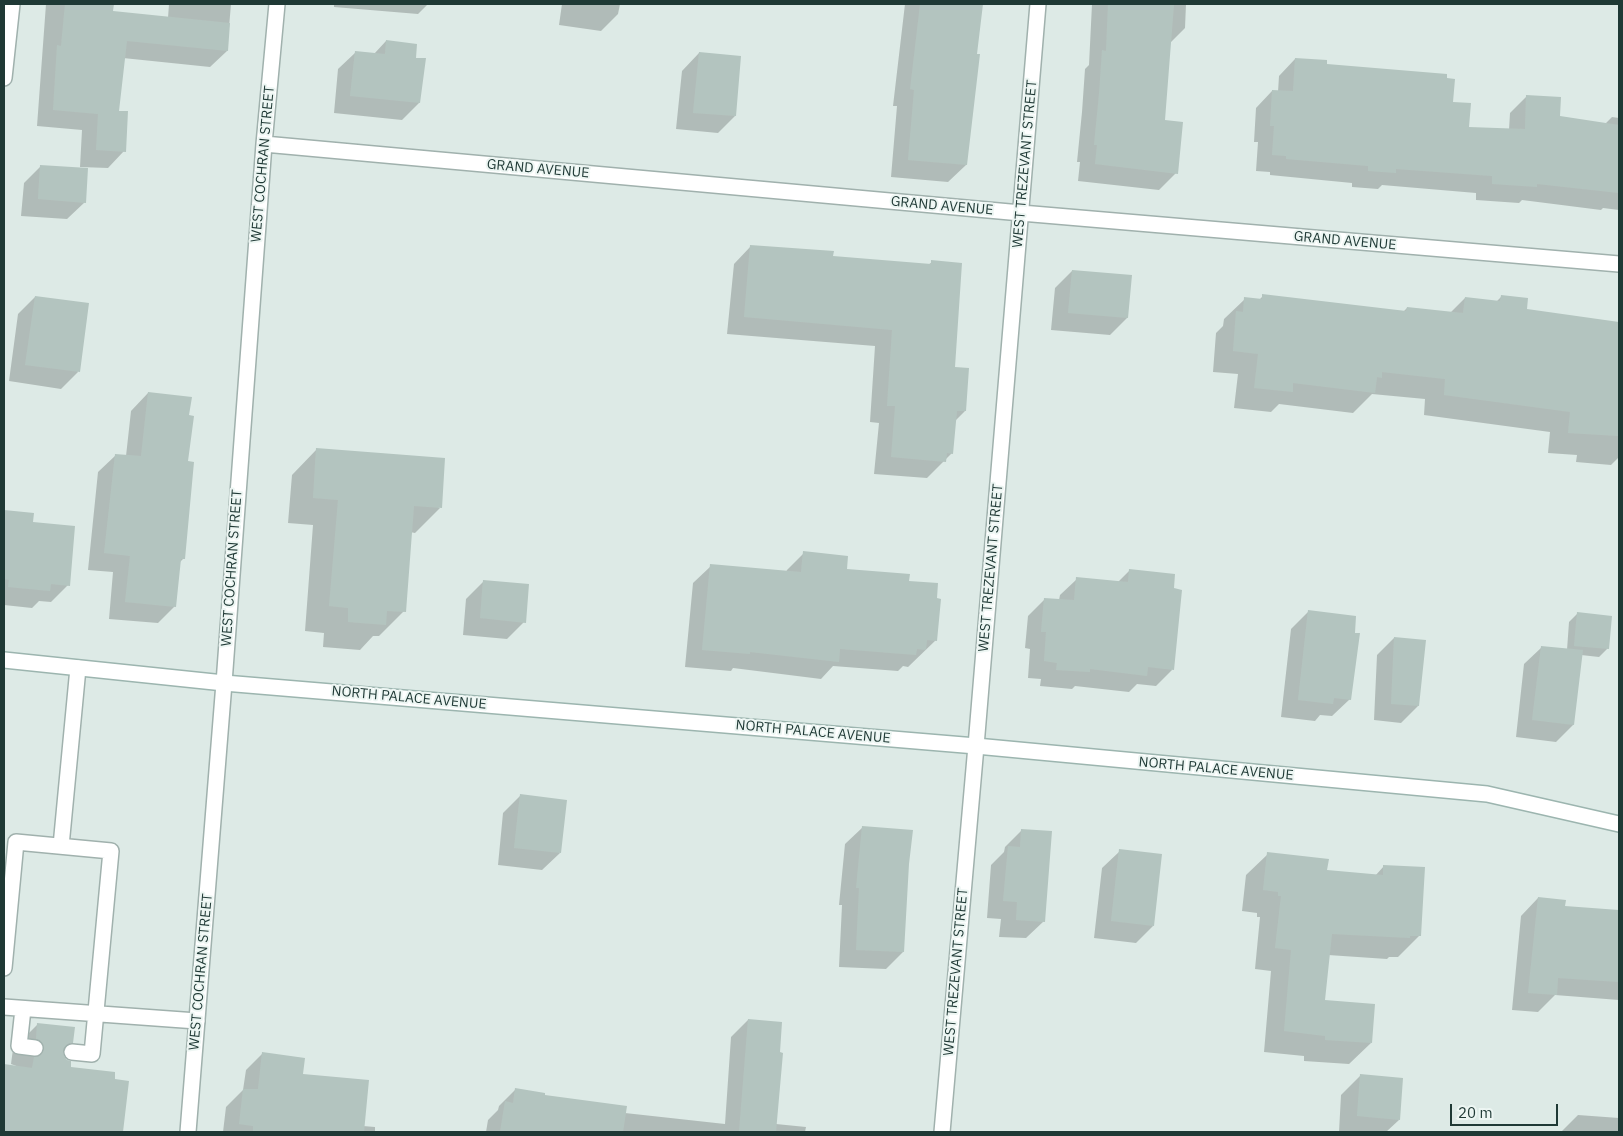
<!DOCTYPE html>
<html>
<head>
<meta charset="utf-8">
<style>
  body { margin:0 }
  #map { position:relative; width:1623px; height:1136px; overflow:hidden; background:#ddeae6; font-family:"IBM Plex Sans",sans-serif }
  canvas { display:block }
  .frame { position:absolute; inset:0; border:5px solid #1f3935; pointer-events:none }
  .scale { position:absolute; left:1450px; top:1104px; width:108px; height:22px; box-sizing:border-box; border:2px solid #1f3935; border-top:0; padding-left:6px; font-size:15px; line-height:18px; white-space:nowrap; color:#1f3935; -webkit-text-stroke:4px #edf6f3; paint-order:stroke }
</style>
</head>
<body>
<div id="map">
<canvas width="1623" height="1136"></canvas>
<div class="frame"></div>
<div class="scale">20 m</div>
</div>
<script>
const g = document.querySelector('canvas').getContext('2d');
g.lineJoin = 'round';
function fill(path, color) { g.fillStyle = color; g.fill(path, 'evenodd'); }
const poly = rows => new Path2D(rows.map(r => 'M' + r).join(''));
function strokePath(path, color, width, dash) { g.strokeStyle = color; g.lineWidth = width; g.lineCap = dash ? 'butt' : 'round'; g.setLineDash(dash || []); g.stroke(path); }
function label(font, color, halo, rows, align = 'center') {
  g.font = font + ' "IBM Plex Sans",sans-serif'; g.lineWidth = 4; g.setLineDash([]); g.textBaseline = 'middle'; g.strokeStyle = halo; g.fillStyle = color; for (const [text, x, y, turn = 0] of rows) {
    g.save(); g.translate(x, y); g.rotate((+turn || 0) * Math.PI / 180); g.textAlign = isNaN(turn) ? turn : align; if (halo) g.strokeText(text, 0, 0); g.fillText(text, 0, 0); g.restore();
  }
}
fill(poly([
  [46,4,113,4,112,12,168,18,169,4,231,4,227,51,210,67,123,58,118,112,124,151,108,168,80,167,82,130,37,126],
  [334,4,428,4,418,14,334,7],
  [562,4,620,4,618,14,601,31,559,25],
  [905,4,981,4,966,165,948,182,891,177,897,106,893,106],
  [1092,4,1186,4,1185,28,1170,43,1164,121,1176,173,1159,190,1078,181,1080,162,1077,162,1082,112,1085,69,1089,65],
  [386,41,415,59,419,103,402,120,334,113,338,69,356,52,374,54],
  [699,53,735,116,718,133,676,129,682,71],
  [1295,59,1325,65,1451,103,1468,128,1509,130,1510,113,1527,96,1558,117,1605,124,1612,117,1619,118,1619,210,1603,208,1601,210,1522,200,1519,203,1476,200,1476,193,1382,185,1378,189,1352,187,1352,183,1270,175,1270,172,1256,171,1258,142,1254,142,1256,108,1272,91,1278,92,1279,76],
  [41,166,85,202,67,219,21,216,24,183],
  [751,246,832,257,928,265,932,262,954,368,965,411,955,421,952,453,927,478,874,474,879,423,870,422,875,346,727,334,734,264],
  [1072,271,1131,276,1127,318,1110,335,1051,330,1055,288],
  [1263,296,1403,312,1407,308,1450,313,1465,298,1496,302,1502,296,1525,310,1619,323,1619,457,1611,465,1576,462,1577,455,1548,453,1550,432,1424,415,1425,399,1372,394,1353,413,1279,404,1271,412,1234,408,1238,374,1213,372,1216,333,1223,326,1224,319,1245,299,1259,300],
  [35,297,78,372,61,389,9,381,18,314],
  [148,393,188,416,183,559,179,563,175,606,158,623,109,619,113,572,88,570,98,472,116,455,126,456,131,411],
  [317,449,440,508,415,533,410,532,404,611,379,636,373,636,360,650,323,647,324,633,305,631,313,525,288,523,292,475],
  [4,511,32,514,32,524,68,585,51,602,39,601,32,608,4,605],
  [804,553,845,570,908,582,936,640,908,667,903,666,898,671,833,666,821,679,733,668,731,671,685,667,693,583,711,566,786,572,787,570],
  [1130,570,1172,670,1156,686,1137,684,1129,692,1075,686,1072,689,1040,686,1041,679,1028,678,1030,649,1025,648,1028,616,1045,599,1059,600,1060,595,1077,579,1118,582],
  [483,582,524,622,507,639,463,635,466,599],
  [1308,612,1350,699,1332,716,1320,715,1315,721,1281,717,1291,629],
  [1577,614,1608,648,1599,657,1581,655,1573,725,1556,742,1516,737,1524,664,1542,647,1567,650,1569,622],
  [1394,638,1418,706,1401,723,1374,720,1377,655],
  [521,795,560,853,542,870,498,865,503,813],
  [863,827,903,952,886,969,839,967,842,905,839,905,845,844],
  [1022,830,1044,921,1026,938,999,937,1001,919,987,918,991,865,1004,852,1005,847],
  [1120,851,1153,926,1136,943,1094,938,1102,868],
  [1268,854,1326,871,1375,876,1384,866,1419,936,1398,957,1389,957,1387,959,1328,955,1324,1002,1371,1043,1349,1064,1304,1061,1304,1056,1264,1052,1271,971,1255,969,1260,917,1257,917,1257,913,1242,911,1246,875],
  [1538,898,1564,907,1619,911,1619,1000,1555,995,1538,1012,1512,1010,1521,916],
  [748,1020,776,1124,806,1127,805,1132,486,1132,488,1120,498,1110,499,1106,516,1089,543,1096,625,1113,725,1124,731,1037],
  [38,1024,72,1042,62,1053,69,1068,113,1080,127,1082,122,1132,4,1132,4,1066,19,1067,11,1064,13,1049],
  [263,1053,302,1075,363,1126,375,1127,375,1132,223,1132,226,1107,243,1090,246,1070],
  [1361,1075,1399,1120,1386,1132,1339,1132,1341,1095],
  [1578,1115,1619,1118,1619,1132,1561,1132]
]), '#0003');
fill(poly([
  [65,4,114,4,113,11,230,23,228,51,127,41,119,111,128,111,126,152,96,150,98,114,53,110,57,45,61,46],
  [920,4,983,4,977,54,980,54,967,165,908,160,914,90,910,89],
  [1108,4,1174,4,1165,120,1183,122,1178,174,1095,164,1097,145,1094,145,1099,94,1102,50,1106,51],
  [386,40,417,44,416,58,426,58,420,103,350,96,355,51,385,54],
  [699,52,741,56,736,116,693,113],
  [1295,58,1327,60,1327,64,1447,74,1447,78,1455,79,1453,102,1471,103,1469,127,1525,129,1526,95,1561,97,1560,116,1619,125,1619,193,1537,184,1537,187,1492,184,1492,176,1396,169,1396,173,1368,171,1368,166,1286,159,1286,156,1272,155,1274,126,1270,126,1272,90,1293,91],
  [40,165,88,168,86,203,38,199],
  [750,245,834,251,833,256,931,264,931,260,962,263,955,367,969,368,966,411,957,411,953,454,947,453,946,462,891,457,895,406,887,406,892,330,744,317],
  [1072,270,1132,275,1128,318,1068,313],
  [1262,294,1406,311,1407,307,1463,313,1465,297,1500,301,1501,295,1528,298,1527,309,1619,322,1619,436,1568,433,1570,412,1444,395,1445,379,1382,372,1382,378,1377,377,1375,393,1293,383,1293,392,1254,388,1258,354,1233,351,1236,311,1243,312,1244,297,1262,299],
  [35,296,89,303,80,372,25,365],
  [148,392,192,397,189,415,194,416,188,461,194,462,185,559,181,559,176,607,125,602,130,556,104,553,115,454,141,456],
  [316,448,445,458,442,508,414,506,406,612,387,611,386,625,348,622,348,608,329,606,338,500,313,498],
  [4,510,34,513,33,522,75,526,70,586,51,584,50,591,8,587,9,580,4,579],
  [803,551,848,556,847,569,910,574,909,581,938,583,937,598,941,599,937,641,927,640,926,650,917,649,916,655,840,649,839,662,750,652,750,654,702,650,710,564,801,572],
  [1129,569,1175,574,1174,588,1182,590,1174,670,1148,667,1147,676,1090,669,1090,672,1056,670,1057,663,1044,661,1046,632,1041,632,1044,598,1074,600,1076,577,1128,582],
  [483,580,529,584,526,623,480,618],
  [1308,610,1356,616,1355,633,1360,633,1351,700,1334,698,1333,704,1298,700],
  [1577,612,1612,616,1609,649,1574,646],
  [1394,637,1426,640,1419,706,1391,704],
  [1541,646,1583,650,1574,725,1532,720],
  [520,794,567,800,561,853,514,848],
  [862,826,913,830,909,864,904,952,856,950,859,888,856,888],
  [1021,829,1052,831,1045,922,1016,920,1017,902,1003,901,1008,846,1020,847],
  [1119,849,1162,854,1154,926,1111,921],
  [1267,852,1329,859,1327,870,1383,875,1383,865,1425,867,1421,936,1410,936,1410,938,1332,934,1325,1000,1375,1004,1372,1043,1325,1040,1325,1036,1284,1031,1291,950,1275,948,1281,896,1278,896,1278,892,1263,890],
  [1538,897,1566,900,1565,906,1619,910,1619,982,1558,978,1557,995,1528,993],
  [748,1019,782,1022,780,1052,783,1053,776,1132,739,1132],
  [37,1023,75,1027,73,1043,68,1044,63,1051,64,1056,67,1060,71,1061,71,1067,115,1072,115,1079,129,1081,123,1132,4,1132,4,1064,32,1068,34,1057,38,1057,42,1054,44,1049,41,1041,36,1039],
  [262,1052,305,1058,303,1074,369,1080,364,1132,253,1132,253,1126,239,1124,243,1089,258,1089],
  [1360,1074,1403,1078,1400,1120,1357,1116],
  [515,1088,545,1093,545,1095,627,1106,623,1132,500,1132,505,1101,513,1103]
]), '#b3c4bf');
const lane = poly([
  [61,846,78,668],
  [4,968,16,842,111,851,92,1054,72,1052],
  [4,1007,197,1021],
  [23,1009,19,1046,35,1048]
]);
const street = poly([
  [4,78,12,4],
  [264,144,1021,213,1619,264],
  [188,1132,224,683,264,144,277,4],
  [942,1132,976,746,1038,4]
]);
const secondary = poly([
  [4,660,224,683,976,746,1487,794,1619,824]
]);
strokePath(lane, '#a0b1ad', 18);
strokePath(street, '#a0b1ad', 18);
strokePath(secondary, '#9cb5af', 18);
strokePath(lane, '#fff', 15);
strokePath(street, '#fff', 15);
strokePath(secondary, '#fff', 15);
label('14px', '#1f3935', '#edf6f3', [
  ["WEST COCHRAN STREET",263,164,-85],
  ["WEST TREZEVANT STREET",1025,164,-85],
  ["GRAND AVENUE",538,169,5],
  ["GRAND AVENUE",942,206,5],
  ["GRAND AVENUE",1345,241,5],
  ["WEST COCHRAN STREET",232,568,-86],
  ["WEST TREZEVANT STREET",991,568,-85],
  ["NORTH PALACE AVENUE",409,698,5],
  ["NORTH PALACE AVENUE",813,732,5],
  ["NORTH PALACE AVENUE",1216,769,5],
  ["WEST COCHRAN STREET",201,972,-85],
  ["WEST TREZEVANT STREET",956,972,-85]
]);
</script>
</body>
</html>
